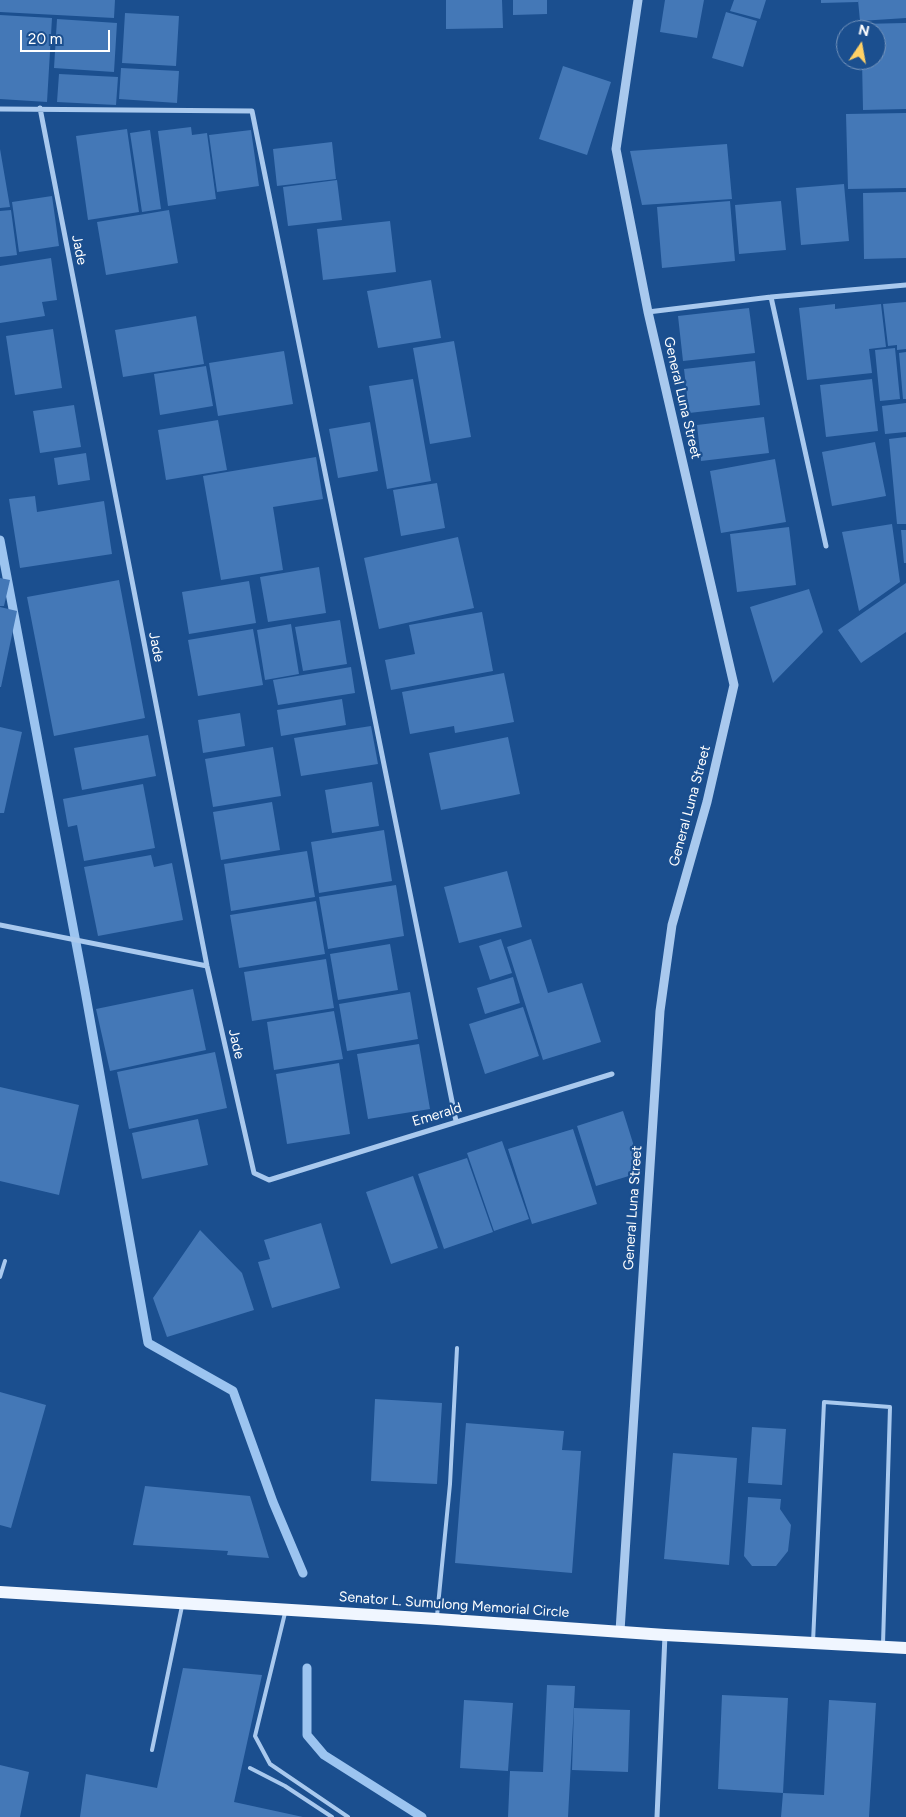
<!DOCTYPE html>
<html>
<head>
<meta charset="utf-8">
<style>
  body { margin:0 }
  #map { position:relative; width:906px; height:1817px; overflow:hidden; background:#1b4f8f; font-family:Figtree,sans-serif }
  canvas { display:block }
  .north { position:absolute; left:836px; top:20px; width:50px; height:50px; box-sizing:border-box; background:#1b4f8f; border:1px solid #7695bc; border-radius:50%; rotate:12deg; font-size:14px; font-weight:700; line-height:20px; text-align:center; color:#fff }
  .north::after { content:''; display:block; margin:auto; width:18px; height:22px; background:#ffd166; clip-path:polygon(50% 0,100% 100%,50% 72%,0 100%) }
  .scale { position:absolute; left:20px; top:30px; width:90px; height:22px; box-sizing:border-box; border:2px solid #fff; border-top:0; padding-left:6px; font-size:15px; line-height:18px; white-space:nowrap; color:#fff; -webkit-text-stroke:4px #1b4f8f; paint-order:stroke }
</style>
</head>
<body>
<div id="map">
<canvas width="906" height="1817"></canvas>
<div class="north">N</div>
<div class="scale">20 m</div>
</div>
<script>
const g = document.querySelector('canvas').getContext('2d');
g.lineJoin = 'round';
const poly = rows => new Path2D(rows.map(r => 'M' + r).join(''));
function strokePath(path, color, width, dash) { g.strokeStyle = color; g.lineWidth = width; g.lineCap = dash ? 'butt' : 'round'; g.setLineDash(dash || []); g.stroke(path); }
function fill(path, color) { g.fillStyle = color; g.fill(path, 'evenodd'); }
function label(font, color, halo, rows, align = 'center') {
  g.font = font + ' Figtree,sans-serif'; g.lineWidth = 4.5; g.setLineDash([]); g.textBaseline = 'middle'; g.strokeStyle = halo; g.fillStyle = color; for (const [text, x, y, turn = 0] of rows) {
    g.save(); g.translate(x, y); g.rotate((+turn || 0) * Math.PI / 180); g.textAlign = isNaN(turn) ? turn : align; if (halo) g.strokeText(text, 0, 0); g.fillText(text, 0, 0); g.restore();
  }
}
strokePath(poly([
  [0,540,84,985,148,1343,233,1391,273,1502,303,1573],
  [307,1668,307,1735,324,1755,422,1817]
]), '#9cc4f0', 9);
fill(poly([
  [0,0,115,0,114,18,0,12],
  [446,0,502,0,503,28,446,29],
  [513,0,547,0,547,14,513,15],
  [665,0,704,0,697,38,660,32],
  [734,0,766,0,760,19,730,11],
  [821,0,858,0,858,2,821,3],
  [858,0,906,0,906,18,860,21],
  [726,12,757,21,743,67,712,58],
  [125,13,179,16,176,66,122,63],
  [0,15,52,18,47,102,0,99],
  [57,19,117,23,114,72,54,68],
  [906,23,906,109,863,110,862,60,876,60,876,30,861,30,860,24],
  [563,66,611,82,587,155,539,139],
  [121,68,179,71,177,103,119,99],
  [59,74,118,77,116,105,57,102],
  [906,113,906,188,848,189,846,114],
  [191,127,192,135,207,133,216,199,168,206,158,131],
  [127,129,139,212,88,220,76,136],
  [150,130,161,209,142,212,130,133],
  [251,130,259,186,217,192,209,135],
  [332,142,336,179,277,186,273,149],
  [727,144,732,199,642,205,630,151],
  [0,149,10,207,0,208],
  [337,180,342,220,288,226,283,187],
  [844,184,849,241,801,245,796,188],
  [906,192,906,258,864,259,863,193],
  [52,196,59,246,19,252,12,202],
  [730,201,735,261,662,268,657,207],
  [781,201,786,250,739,254,735,205],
  [11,210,17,255,0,257,0,211],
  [169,210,178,263,106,275,97,222],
  [390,221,396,272,323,280,317,229],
  [51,258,57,300,42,302,45,316,0,323,0,266],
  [431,280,441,338,378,348,367,291],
  [906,302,906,349,897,350,897,345,888,346,883,304],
  [835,304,835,309,881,304,886,347,869,349,872,373,807,380,799,308],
  [749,308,755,353,683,361,678,316],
  [196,316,204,364,123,377,115,330],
  [53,329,62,388,15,395,6,336],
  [454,341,471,437,430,444,413,348],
  [895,348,900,399,880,401,875,350],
  [284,351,293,404,218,416,209,363],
  [906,352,906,399,903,399,899,353],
  [755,361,760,405,689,413,684,369],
  [206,366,213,406,160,415,154,374],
  [413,379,431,481,387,489,369,386],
  [872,379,878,431,826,437,820,385],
  [906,403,906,432,885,434,882,406],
  [74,405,81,447,40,453,33,411],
  [764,417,769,453,701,461,697,425],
  [218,420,227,470,166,480,158,430],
  [370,422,378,471,338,478,329,429],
  [906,437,906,524,897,524,889,439],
  [875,442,886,496,832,506,822,452],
  [86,453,90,480,58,485,54,458],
  [316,457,323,499,273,507,283,570,221,580,203,476],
  [775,459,786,522,721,533,710,471],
  [437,483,445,528,401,536,393,490],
  [35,496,37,512,104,501,112,554,20,568,9,499],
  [892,524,900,582,859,611,842,532],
  [789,527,796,585,737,592,730,534],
  [901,530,906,530,906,563,904,563],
  [458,537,474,608,379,629,364,558],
  [319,567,326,613,268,622,260,577],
  [0,578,10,580,4,606,0,606],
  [119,580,145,718,54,736,27,597],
  [249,581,256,623,189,634,182,592],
  [906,583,906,632,861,663,838,630],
  [809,589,823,632,773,683,750,607],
  [0,607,17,611,1,687,0,687],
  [482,612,493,671,391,690,385,660,415,654,409,625],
  [340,620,347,664,303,671,295,627],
  [291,624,299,674,265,680,257,630],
  [253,629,263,685,198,696,188,640],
  [351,667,355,693,278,705,273,680],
  [504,673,514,722,455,733,454,726,410,734,402,692],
  [342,699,346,725,281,736,277,710],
  [240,713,245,746,203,753,198,720],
  [371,726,378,764,301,776,294,738],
  [0,727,22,732,4,813,0,813],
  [148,735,156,776,82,790,74,748],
  [508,737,520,794,441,810,429,753],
  [273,747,281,796,213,807,205,759],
  [372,782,379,826,332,833,325,790],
  [143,784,155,848,84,861,77,825,68,827,63,799],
  [272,802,280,850,221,860,213,812],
  [384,830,392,881,319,893,311,842],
  [307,851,315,897,231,911,224,864],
  [151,855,154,867,172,863,183,920,98,936,84,867],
  [507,871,522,927,459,943,444,887],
  [396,885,404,936,328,949,319,897],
  [316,901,325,954,239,968,230,915],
  [501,939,512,973,490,980,479,946],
  [531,939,548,993,582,983,601,1042,543,1060,507,947],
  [390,944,398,990,338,1000,330,954],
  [326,959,334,1008,252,1021,244,972],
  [513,977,520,1003,485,1014,477,988],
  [193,989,206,1050,110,1071,96,1009],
  [410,992,418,1039,347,1051,339,1004],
  [523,1007,539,1056,485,1074,469,1024],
  [334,1011,343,1059,274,1070,267,1022],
  [419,1044,430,1109,368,1119,357,1054],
  [215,1052,227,1108,129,1129,117,1072],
  [339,1063,350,1134,287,1144,276,1074],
  [0,1087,79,1105,59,1195,0,1181],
  [623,1111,642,1172,596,1186,577,1126],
  [198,1119,208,1165,142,1179,132,1133],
  [573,1129,597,1204,532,1224,508,1149],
  [502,1141,529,1219,494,1231,467,1153],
  [467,1158,493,1232,444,1249,418,1174],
  [413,1176,438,1248,391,1264,366,1192],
  [321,1223,340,1288,272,1308,258,1262,270,1259,264,1240],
  [200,1230,242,1273,254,1310,167,1337,153,1298],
  [0,1392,46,1405,11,1528,0,1525],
  [375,1399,442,1403,437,1484,371,1481],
  [466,1423,564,1431,562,1450,581,1451,572,1573,455,1563],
  [752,1427,786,1429,782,1485,748,1483],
  [673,1453,737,1458,729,1565,664,1559],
  [145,1486,250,1496,269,1558,227,1555,228,1551,133,1545],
  [748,1497,781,1499,780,1509,791,1525,788,1551,776,1566,752,1566,744,1556],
  [183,1668,262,1675,234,1802,303,1817,80,1817,86,1774,157,1788],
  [547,1685,575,1686,568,1817,508,1817,510,1771,543,1772],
  [722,1695,788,1698,783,1793,718,1789],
  [464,1700,513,1703,508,1771,460,1768],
  [829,1700,876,1703,869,1817,781,1817,783,1793,824,1795],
  [574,1708,630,1710,628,1772,572,1770],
  [0,1765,29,1772,20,1817,0,1817]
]), '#4478b7');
strokePath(poly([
  [0,1277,5,1261],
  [285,1613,255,1736,270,1764,348,1817],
  [437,1616,450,1484,457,1348],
  [813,1642,824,1402,890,1407,883,1644],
  [152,1750,182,1606],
  [250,1768,285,1786,332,1817]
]), '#a9c9ee', 4);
strokePath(poly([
  [40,108,207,966,254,1173,269,1180,612,1074],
  [0,109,252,111,456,1121],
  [771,297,826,546],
  [648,312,771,297,906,285],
  [0,925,207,966],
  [657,1817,665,1635]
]), '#a9c9ee', 5);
strokePath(poly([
  [620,1631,660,1011,672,925,707,802,734,685,648,312,616,149,638,0]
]), '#a9c9ee', 9);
strokePath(poly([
  [0,1592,437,1619,665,1635,906,1648]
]), '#f0f6ff', 12);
label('14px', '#fff', '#1b4f8f', [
  ["Jade",79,250,79],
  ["General Luna Street",682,398,77],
  ["Jade",156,647,79],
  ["General Luna Street",690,806,-75],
  ["Jade",236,1044,77],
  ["Emerald",437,1115,-17],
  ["General Luna Street",633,1208,-86],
  ["Senator L. Sumulong Memorial Circle",454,1605,4]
]);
</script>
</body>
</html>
